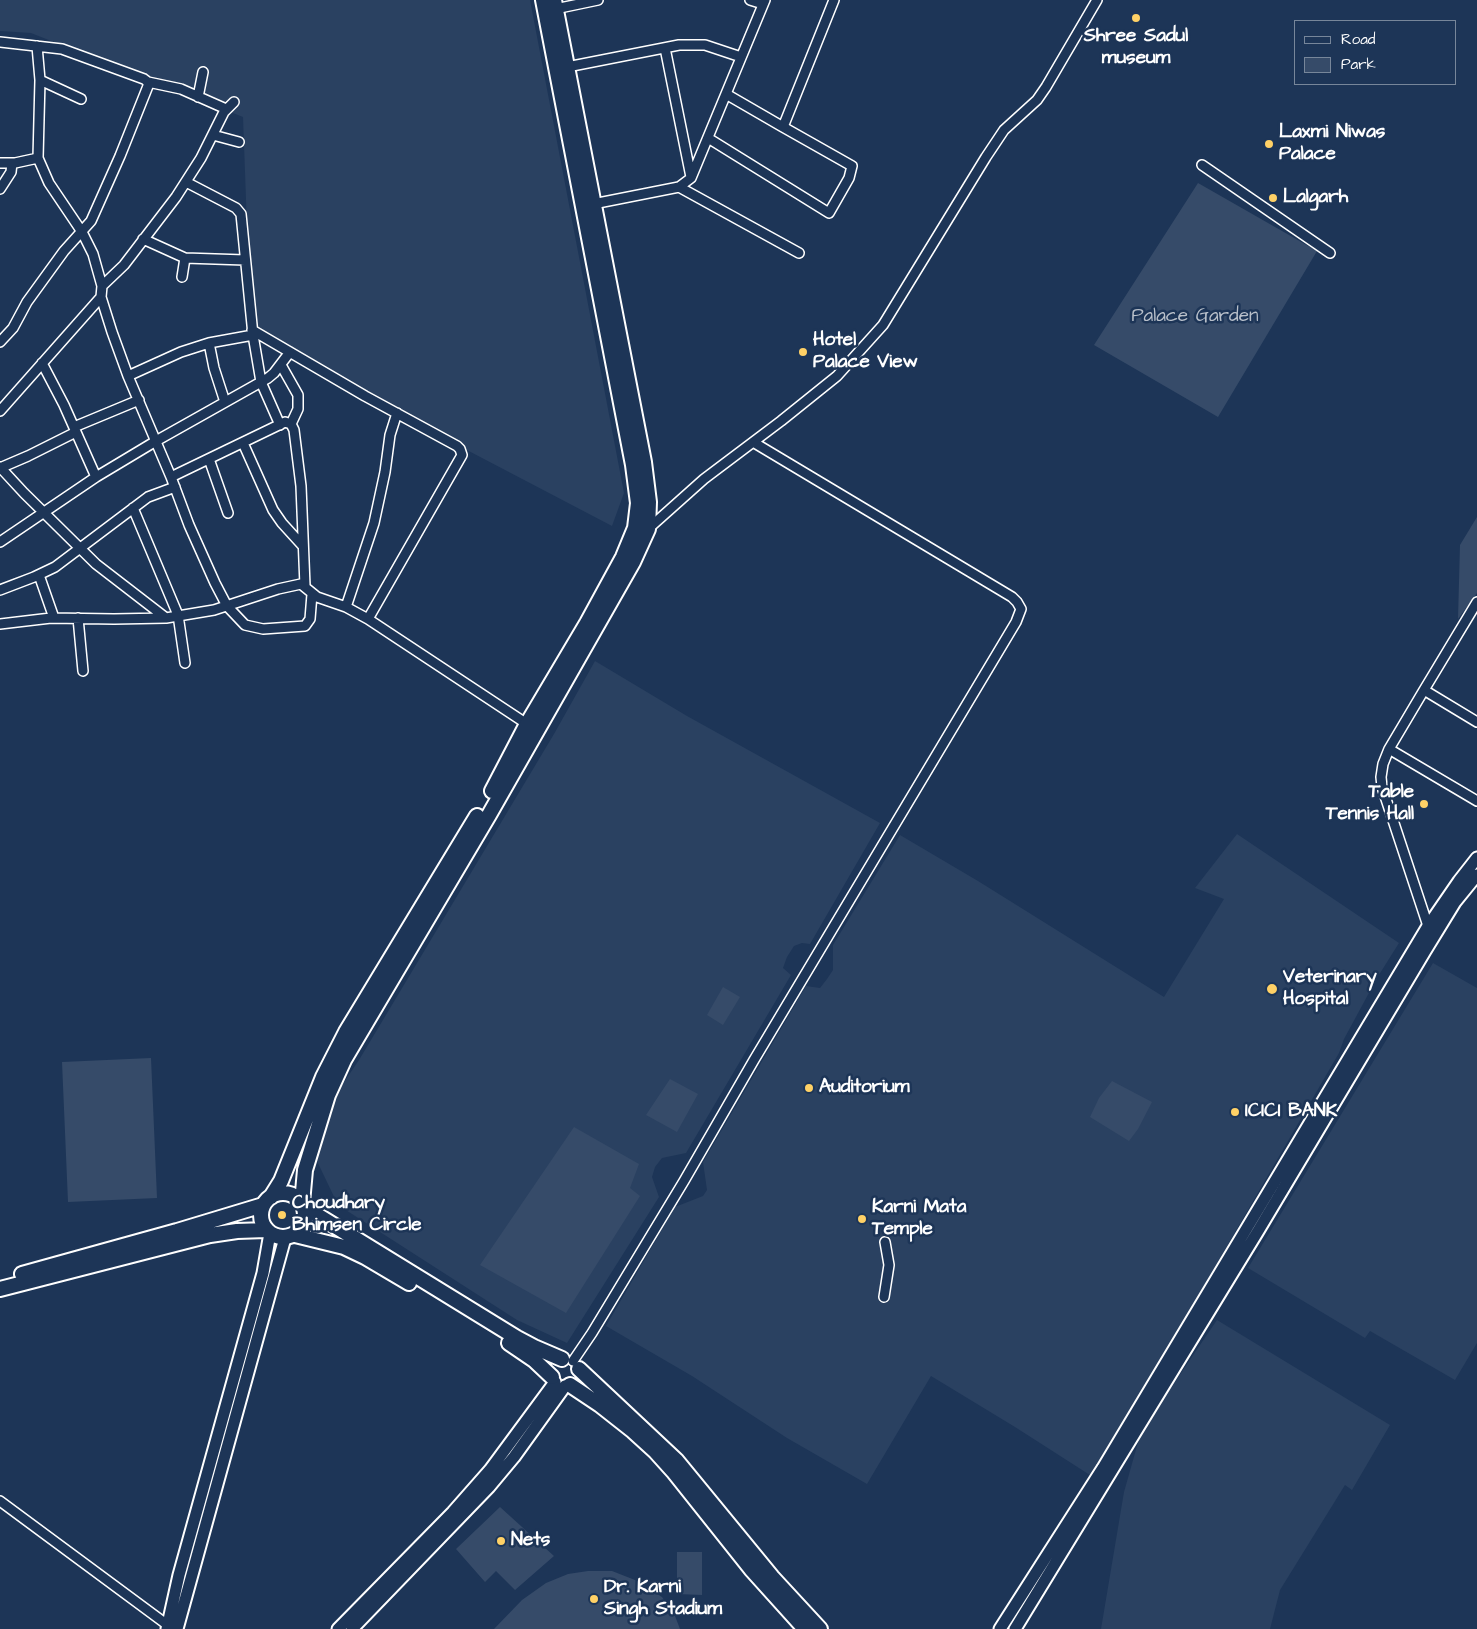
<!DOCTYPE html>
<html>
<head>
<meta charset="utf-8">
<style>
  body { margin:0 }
  #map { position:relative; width:1477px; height:1629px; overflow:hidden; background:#1d3557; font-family:"Architects Daughter",sans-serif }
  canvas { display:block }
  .legend { position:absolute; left:1294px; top:20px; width:162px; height:65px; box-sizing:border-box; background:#1d3557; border:1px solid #77869a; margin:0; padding:6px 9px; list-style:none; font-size:15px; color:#fff }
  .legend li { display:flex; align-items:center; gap:10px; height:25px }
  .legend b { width:25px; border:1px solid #77869a }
</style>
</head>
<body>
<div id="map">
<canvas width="1477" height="1629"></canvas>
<ul class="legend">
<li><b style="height:6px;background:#1d3557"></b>Road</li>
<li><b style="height:14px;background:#364b69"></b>Park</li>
</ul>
</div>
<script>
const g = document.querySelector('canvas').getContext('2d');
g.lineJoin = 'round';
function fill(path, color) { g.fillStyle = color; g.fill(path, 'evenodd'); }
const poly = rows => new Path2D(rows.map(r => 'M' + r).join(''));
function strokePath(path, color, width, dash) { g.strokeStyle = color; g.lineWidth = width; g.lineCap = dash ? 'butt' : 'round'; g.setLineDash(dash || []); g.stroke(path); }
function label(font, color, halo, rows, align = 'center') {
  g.font = font + ' "Architects Daughter",sans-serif'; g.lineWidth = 5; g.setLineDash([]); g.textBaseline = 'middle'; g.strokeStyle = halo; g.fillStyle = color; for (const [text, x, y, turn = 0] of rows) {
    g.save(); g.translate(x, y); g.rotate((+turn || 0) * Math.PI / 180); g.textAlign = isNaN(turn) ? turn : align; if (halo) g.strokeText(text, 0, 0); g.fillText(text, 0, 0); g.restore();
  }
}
fill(poly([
  [0,0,530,0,624,493,612,526,251,337,243,117,31,33,0,31],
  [595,661,687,716,880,823,810,944,802,943,794,946,787,957,783,968,791,975,686,1153,662,1158,655,1167,652,1177,659,1197,567,1343,517,1320,338,1205,315,1157,338,1091,359,1060,554,734],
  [1237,834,1399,943,1377,978,1344,1039,1339,1053,1093,1477,1015,1427,931,1376,867,1484,787,1438,692,1376,606,1326,675,1207,703,1196,707,1190,703,1162,806,986,820,988,827,979,833,970,833,945,900,835,978,881,1164,997,1224,899,1195,888],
  [1433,963,1477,988,1477,1343,1455,1380,1370,1331,1365,1338,1248,1268],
  [1217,1320,1390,1425,1352,1490,1345,1485,1280,1590,1270,1629,1101,1629,1124,1492,1139,1439,1162,1401]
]), '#2a4161');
fill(poly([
  [1198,183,1317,251,1218,417,1094,345],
  [1477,517,1477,593,1458,619,1460,545],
  [723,987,740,997,723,1025,707,1015],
  [151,1058,157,1198,68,1202,62,1062],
  [670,1079,698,1094,677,1132,646,1115],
  [1112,1081,1152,1102,1138,1129,1129,1141,1090,1117,1099,1098],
  [574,1127,639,1164,630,1188,640,1196,566,1313,480,1265],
  [500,1507,554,1556,515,1590,496,1571,485,1582,456,1549],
  [677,1552,702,1552,702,1595,677,1594],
  [588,1571,612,1571,635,1580,662,1597,675,1616,680,1629,494,1629,522,1600,546,1583,568,1574]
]), '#364b69');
const minor = poly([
  [750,0,763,4],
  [555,9,598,0],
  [0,42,62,49,144,79,148,82,148,86,120,156,91,221,64,251,27,302,13,328,0,342],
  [37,46,40,80,38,158,49,183,82,232,93,254,102,286,101,297,112,332,128,376,171,477,189,525,215,583,227,606,245,625,263,629,305,626,310,619,312,594],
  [665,48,691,177],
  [567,67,679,45,705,45,741,57],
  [40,80,81,99],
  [726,94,783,127,834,0],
  [198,97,203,72],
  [224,112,234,102],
  [213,135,239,142],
  [708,138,829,213,849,178,852,166,783,127],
  [0,163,15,163,38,158],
  [1202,165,1330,253],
  [186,182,236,208,241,214,253,335,261,382,280,425],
  [679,187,799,253],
  [0,189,11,172,12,163],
  [593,204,679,187,691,178,765,0],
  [143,239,185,258,182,277],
  [185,258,245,260],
  [102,286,124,265,176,197,201,158,224,112,224,108,181,89,148,82],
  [252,330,365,396,457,446,460,449,462,455,368,619],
  [209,343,214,368,225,402],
  [42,363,64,405,96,477],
  [281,365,298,395,298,409,291,424],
  [128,376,181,352,209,343,253,335],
  [0,411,101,297],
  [74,427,139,400],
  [243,443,273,510,282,523,302,545],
  [209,459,228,513],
  [0,467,24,493,96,564,166,618],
  [0,468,28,456,76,432],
  [171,477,285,422,291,424,294,430,301,486,305,586],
  [133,508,178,615,185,663],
  [648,529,704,479,781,421,837,376,883,325,986,157,1004,130,1037,100,1046,87,1097,0],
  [0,542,96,477,156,441,268,378,274,373,290,352],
  [39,575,54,618],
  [0,590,34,577,55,567,148,497,175,487],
  [1477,602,1424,690,1477,722],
  [346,607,374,523,385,472,390,435,397,413],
  [78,618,83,671],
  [0,624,51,618,114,619,166,618,214,610,278,589,301,584,317,597,346,607,368,619,527,724],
  [1424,690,1389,749,1383,764,1381,777,1382,787,1429,929],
  [1389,749,1477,801],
  [884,1297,889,1265,885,1242],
  [573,1361,592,1333,684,1181,754,1060,1016,622,1021,609,1017,602,1012,597,753,442],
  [0,1501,173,1629]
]);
const tertiary = poly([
  [167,1629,179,1575,263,1273,270,1233],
  [177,1629,285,1238],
  [338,1629,453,1512,490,1470,555,1382],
  [352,1629,489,1487,514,1457,565,1386],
  [1000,1629,1103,1468,1428,926,1459,881,1477,858],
  [1015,1629,1258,1231,1425,951,1455,902,1477,875]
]);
const primary = poly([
  [492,791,527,724,587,623,623,557,635,528,638,503,633,465,543,0],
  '261 1215a22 22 0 1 1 44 0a22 22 0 1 1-44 0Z',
  [271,1197,281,1181,323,1077,346,1032,477,816],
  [302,1203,305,1170,328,1095,344,1060,489,815,633,562,648,529,649,502,644,462,554,0],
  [304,1207,517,1338,534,1347,562,1359],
  [295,1235,344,1247,365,1257,409,1283],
  [22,1274,177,1231,263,1205],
  [0,1289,210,1235,237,1231,266,1230],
  [509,1343,534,1360,552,1377],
  [579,1369,676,1460,772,1577,820,1629],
  [570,1385,600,1405,633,1431,655,1451,673,1471,751,1569,805,1629]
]);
strokePath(minor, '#fff', 12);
strokePath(tertiary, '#fff', 15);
strokePath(primary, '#fff', 18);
strokePath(minor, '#1d3557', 9);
strokePath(tertiary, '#1d3557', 11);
strokePath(primary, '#1d3557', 14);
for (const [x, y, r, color] of [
  [1136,18,5,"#ffd166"],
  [1269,144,5,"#ffd166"],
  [1273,198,5,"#ffd166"],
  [803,352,5,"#ffd166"],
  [1424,804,5,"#ffd166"],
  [1272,989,6,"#ffd166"],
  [809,1088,5,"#ffd166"],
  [1235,1112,5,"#ffd166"],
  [282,1215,5,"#ffd166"],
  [862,1219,5,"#ffd166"],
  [501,1541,5,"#ffd166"],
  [594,1599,5,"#ffd166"]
]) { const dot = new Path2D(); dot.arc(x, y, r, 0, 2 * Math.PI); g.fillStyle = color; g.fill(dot); strokePath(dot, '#1d3557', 2); }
label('bold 19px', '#fff', '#1d3557', [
  ["Shree Sadul",1136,37,"center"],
  ["museum",1136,59,"center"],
  ["Laxmi Niwas",1279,133],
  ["Palace",1279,155],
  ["Lalgarh",1283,198],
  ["Hotel",813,341],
  ["Palace View",813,363],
  ["Table",1414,793,"right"],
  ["Tennis Hall",1414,815,"right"],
  ["Veterinary",1283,978],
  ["Hospital",1283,1000],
  ["Auditorium",819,1088],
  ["ICICI BANK",1245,1112],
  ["Choudhary",292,1204],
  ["Bhimsen Circle",292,1226],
  ["Karni Mata",872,1208],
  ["Temple",872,1230],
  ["Nets",511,1541],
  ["Dr. Karni",604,1588],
  ["Singh Stadium",604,1610]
], 'left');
label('19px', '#b9c0ca', '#1d3557', [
  ["Palace Garden",1195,317]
]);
</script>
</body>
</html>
